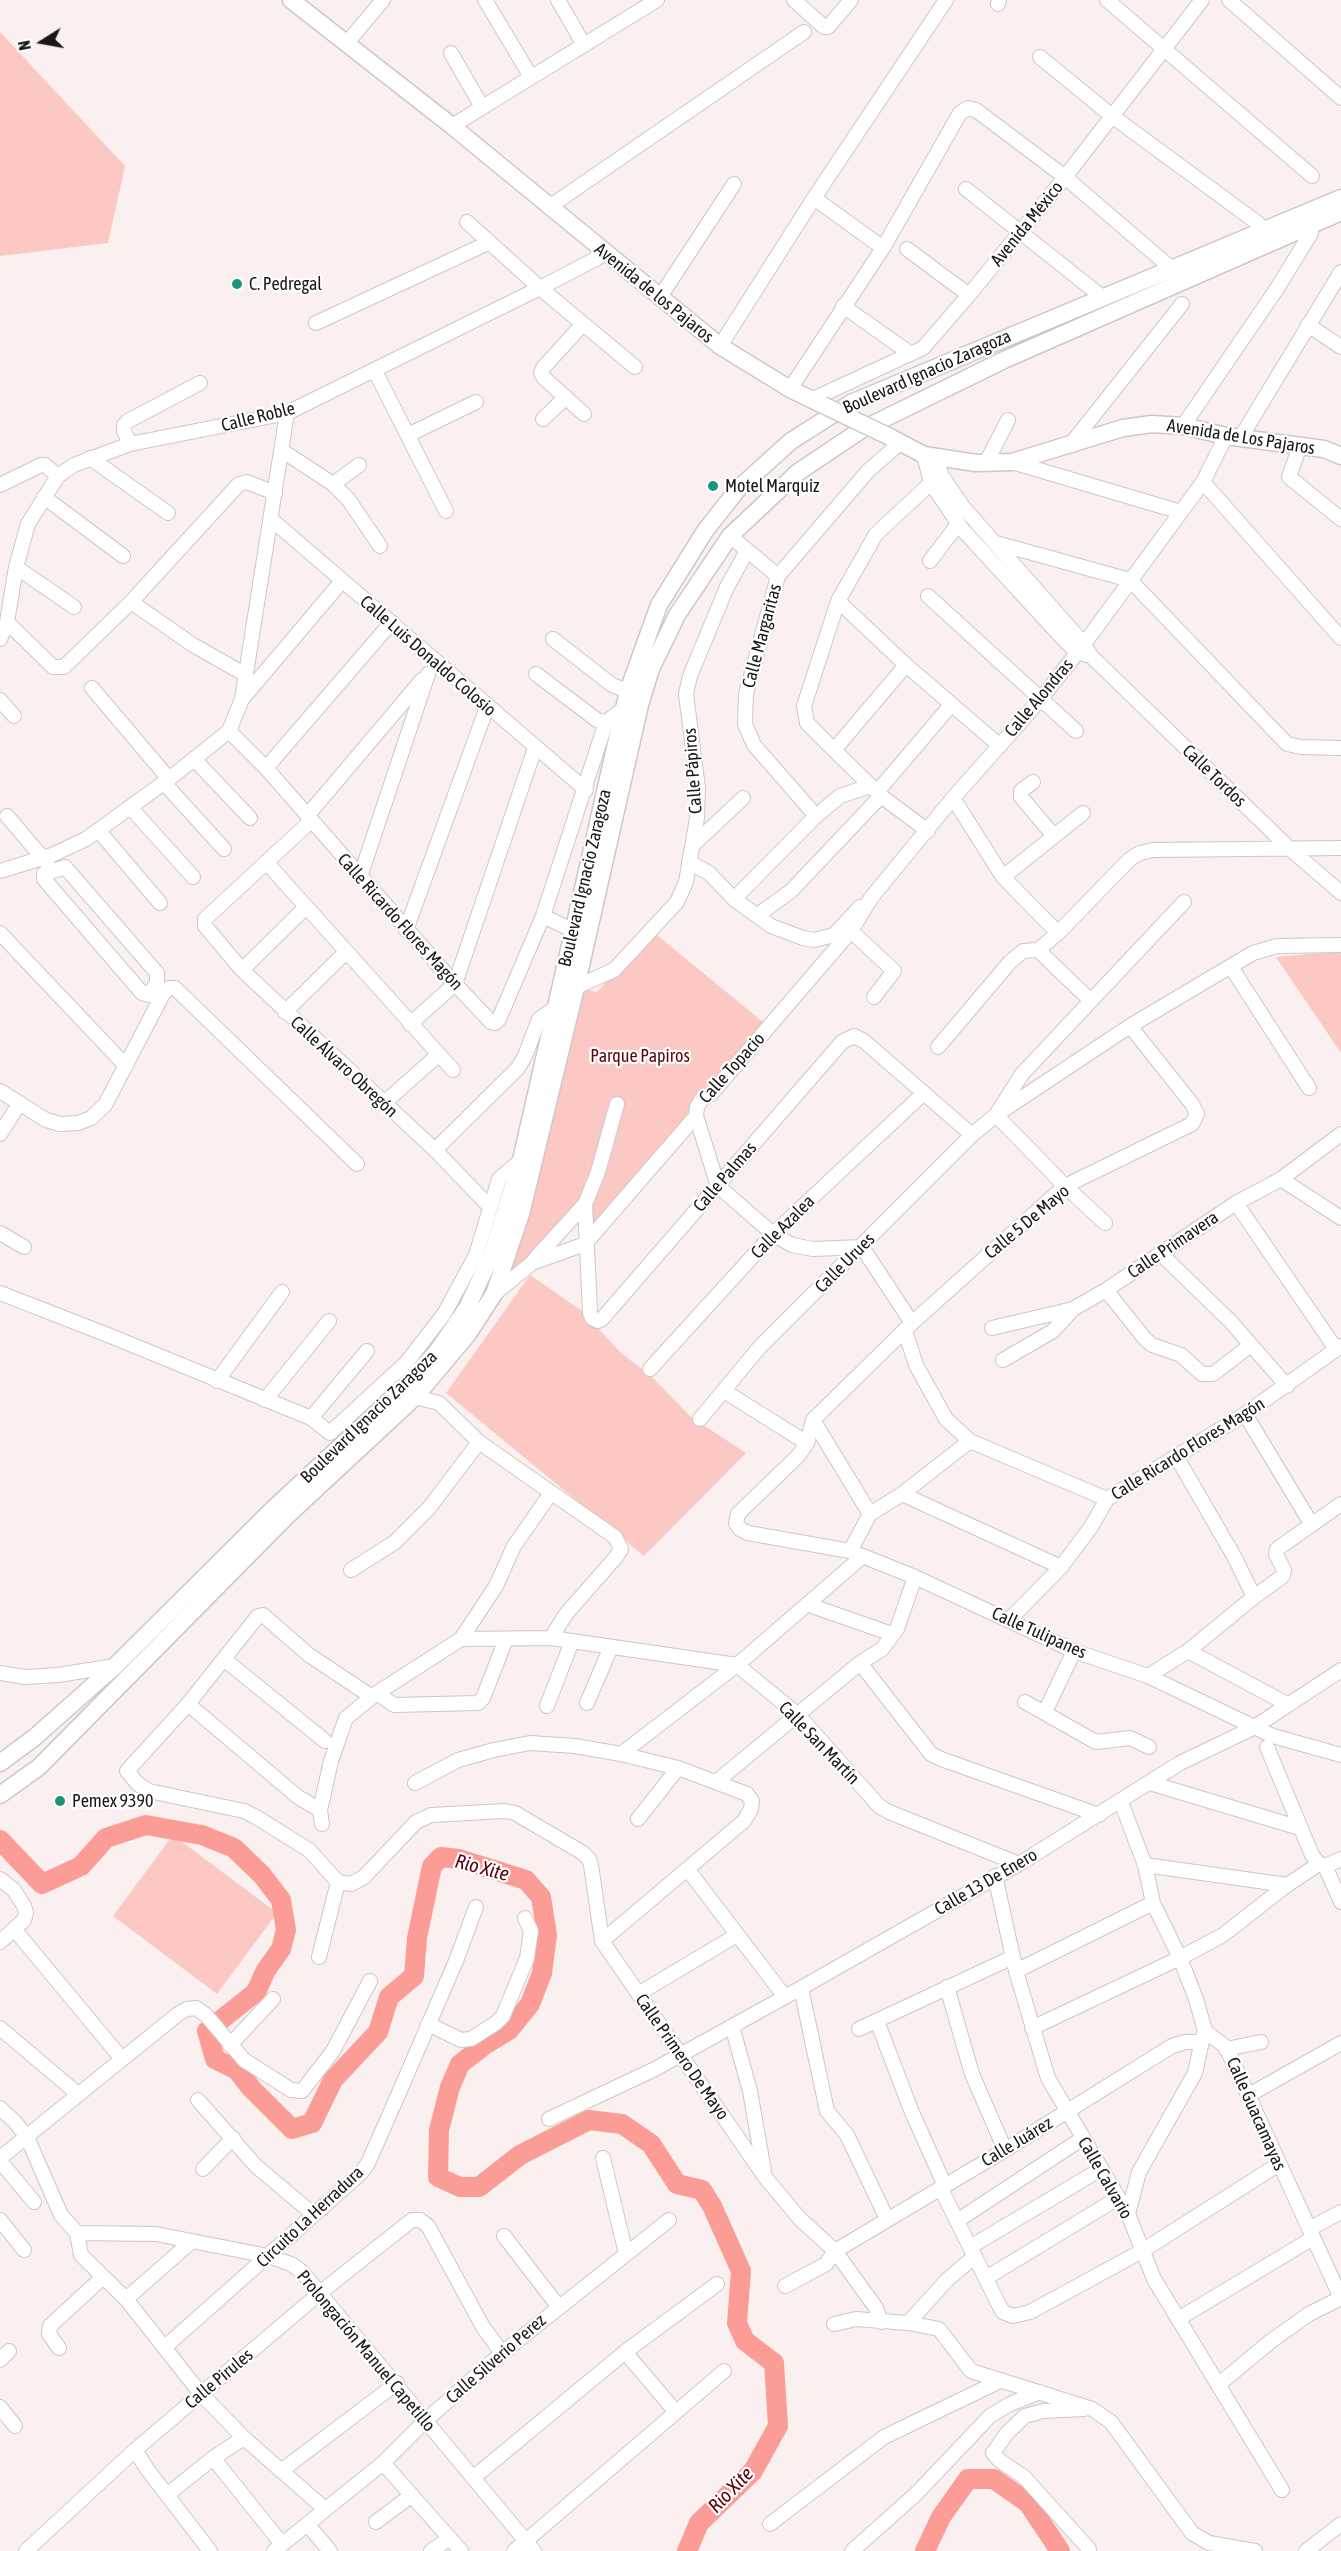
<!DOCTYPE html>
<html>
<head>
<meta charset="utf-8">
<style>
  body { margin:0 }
  #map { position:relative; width:1341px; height:2551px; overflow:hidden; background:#f9f0ef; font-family:"Asap Condensed",sans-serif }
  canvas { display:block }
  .north { position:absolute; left:12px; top:12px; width:60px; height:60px; -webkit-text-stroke:4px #fff; paint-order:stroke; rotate:259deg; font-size:16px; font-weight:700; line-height:24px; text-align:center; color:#1b1817 }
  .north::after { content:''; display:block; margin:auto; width:21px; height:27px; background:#1b1817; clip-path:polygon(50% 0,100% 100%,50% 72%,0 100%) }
</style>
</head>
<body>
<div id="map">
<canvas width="1341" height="2551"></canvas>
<div class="north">N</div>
</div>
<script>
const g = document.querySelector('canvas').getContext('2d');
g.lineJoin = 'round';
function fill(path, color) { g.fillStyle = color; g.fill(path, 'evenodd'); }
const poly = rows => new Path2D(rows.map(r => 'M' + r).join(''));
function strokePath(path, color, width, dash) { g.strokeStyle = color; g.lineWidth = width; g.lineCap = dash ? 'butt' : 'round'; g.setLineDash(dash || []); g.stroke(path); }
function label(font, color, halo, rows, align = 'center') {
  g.font = font + ' "Asap Condensed",sans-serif'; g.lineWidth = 4.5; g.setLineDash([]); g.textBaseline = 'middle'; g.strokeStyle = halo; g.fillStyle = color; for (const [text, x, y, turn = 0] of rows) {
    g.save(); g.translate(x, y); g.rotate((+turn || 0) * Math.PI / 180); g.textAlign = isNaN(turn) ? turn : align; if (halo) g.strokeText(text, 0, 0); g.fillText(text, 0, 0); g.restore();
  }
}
fill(poly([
  [0,32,125,166,108,243,0,256],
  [652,931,769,1027,585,1235,585,1204,509,1274,576,987,597,992],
  [1341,951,1341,1053,1276,957],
  [530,1275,582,1311,621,1353,651,1376,691,1417,746,1453,644,1556,446,1393],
  [173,1835,277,1913,217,1994,113,1916]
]), '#fcc8c4');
strokePath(poly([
  [0,1840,42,1884,81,1866,106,1838,146,1825,202,1835,234,1848,262,1875,281,1900,286,1930,281,1949,266,1970,256,1992,207,2031,215,2059,237,2070,251,2088,292,2129,312,2123,333,2080,378,2032,389,1997,414,1976,417,1938,432,1866,441,1857,459,1859,526,1880,541,1897,547,1935,542,1973,530,2004,509,2030,483,2046,460,2064,450,2087,439,2130,438,2177,460,2187,479,2187,520,2155,589,2120,622,2124,651,2144,677,2184,702,2190,712,2206,741,2271,737,2323,745,2341,774,2363,778,2426,753,2471,699,2523,687,2551],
  [925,2551,941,2517,968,2479,994,2479,1028,2503,1060,2551]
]), '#fc9c97', 20);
const minor = poly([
  [485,0,531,77],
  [558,0,584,45],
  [794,0,824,27,828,27,851,0],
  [1107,0,1312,176],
  [1229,0,1341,98],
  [998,4,999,0],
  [346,44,383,0],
  [451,53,482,107],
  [1040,57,1112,116,1259,224],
  [452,126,657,0],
  [966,189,1101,296],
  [814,198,883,248],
  [549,207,804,32],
  [467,222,540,288,635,367],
  [907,249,969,295],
  [660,297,734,184],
  [843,306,911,354],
  [316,323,488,243],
  [583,324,543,368,541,373,544,378,584,414],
  [1308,325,1341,347],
  [720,346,814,198,946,0],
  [375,371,446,511],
  [790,389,883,248,960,113,968,108,976,110,1065,177,1171,268],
  [813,399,923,348,969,295,1065,177,1202,0],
  [543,419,566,397],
  [1183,426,1278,287,1311,233],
  [408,435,476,402],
  [1241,437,1341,272],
  [130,444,124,431,124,425,128,421,200,383],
  [1071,444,1182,304],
  [1300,446,1289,477,1341,519],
  [281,450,333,484,348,499,380,546],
  [924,455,931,483,962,529,1067,643,1078,652,1086,655],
  [935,457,942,476,963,507,1084,644,1091,656,1289,848,1341,893],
  [90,458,168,513],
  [1012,462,1181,512],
  [986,463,1008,420],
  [1203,482,1341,638],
  [333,484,359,465],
  [0,485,41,465,45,465,58,476],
  [44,497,123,556],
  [272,520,586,790],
  [730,536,778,576],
  [996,543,1130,580,1287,744,1301,747,1341,748],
  [930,561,958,524],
  [16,567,74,607],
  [928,596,1076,731],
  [838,601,906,665,1000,746],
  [131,602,193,645,246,675],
  [7,622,53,667,64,667,131,602,239,484,247,482,275,493],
  [0,639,7,622,16,567,28,524,58,476,74,465,130,444,287,413,540,288,605,254],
  [553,639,612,685,628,691],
  [536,674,597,720,606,722],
  [92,688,169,779],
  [243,698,342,581],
  [0,700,14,716],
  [229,731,266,768,455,984,491,1022,495,1023,499,1019,543,916,606,722,623,709],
  [834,750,906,665],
  [194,759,250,818],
  [266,768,391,623],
  [1033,782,1021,791,1021,797,1054,836],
  [164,783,224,849],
  [877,792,951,705],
  [953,798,1003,877,1058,933],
  [130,807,193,877],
  [7,816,47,863],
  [307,816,422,680],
  [816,816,754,745,745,724,746,694,778,576,868,471,900,443],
  [311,821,205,919,205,926,242,970,435,1150,489,1206],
  [98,830,160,903],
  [928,831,881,796,834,750,807,723,804,706,838,601,876,534,931,483,942,476],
  [693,845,743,798],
  [266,862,453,1070],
  [689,862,709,873,734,899,771,926,803,938,814,940,834,935,860,907],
  [65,867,157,973,157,983,149,995,142,993,44,879,44,874,65,867],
  [0,871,52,855,86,839,169,779,229,731,242,699,287,413],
  [360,877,428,674],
  [1003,877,1083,813],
  [734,899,816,816,840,796,870,786],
  [758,915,791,891,881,796],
  [543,916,574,931],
  [406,930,487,707],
  [851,931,894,971,874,997],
  [0,933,126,1066],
  [1038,950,1058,933,1130,859,1140,853,1153,850,1341,848],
  [1038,950,1091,1001],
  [1231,967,1309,1088],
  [242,970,306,907],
  [576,987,614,970,677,902,686,882,697,818,698,788,686,694,690,676,727,587,747,551],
  [285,1012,346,952],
  [410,1024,455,984,535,748],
  [1130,1026,1192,1104,1197,1114,1192,1124,1065,1186,912,1323,813,1420,807,1443,798,1456,744,1508,738,1514,736,1523,740,1529,748,1533,850,1551,915,1577,1074,1651,1148,1676,1273,1736,1341,1755],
  [938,1047,1010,962,1023,951,1038,950],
  [0,1091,46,1120,60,1124,78,1123,91,1118,105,1105,163,994,169,988,175,988,357,1164],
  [383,1104,438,1055],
  [617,1104,598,1172,585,1204,590,1313,592,1318,598,1321,602,1319,842,1042,854,1036,864,1041,972,1135],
  [696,1116,718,1186,773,1234,792,1245,813,1249,862,1247,912,1323],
  [0,1134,20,1103],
  [435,1150,518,1068,525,1056,539,1019,555,1008],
  [1281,1179,1341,1218],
  [1236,1203,1336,1349],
  [1105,1223,1065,1186,996,1115,1022,1074,1184,902],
  [0,1233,24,1247],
  [1160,1253,1231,1322,1287,1386],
  [534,1260,585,1204],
  [1106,1290,1145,1339,1152,1345,1181,1355,1202,1374,1213,1374,1251,1345],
  [0,1293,108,1335,311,1418,330,1433,406,1363,444,1314,476,1255,499,1179,521,1160],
  [494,1294,532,1263,585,1244,696,1116,697,1107,702,1099,711,1094,851,931,871,898,953,798,1040,700,1084,644,1203,482,1226,436],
  [992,1328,1073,1309,1106,1290,1236,1203,1281,1179,1341,1134],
  [905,1331,916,1365,946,1419,970,1441,1107,1499],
  [1003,1360,1053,1331,1073,1309],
  [650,1369,773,1234,924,1093],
  [217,1381,282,1292],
  [724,1391,807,1443],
  [415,1397,439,1403,479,1442,615,1537,621,1549,616,1557,566,1614,551,1638],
  [265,1400,329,1321],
  [1245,1414,1312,1525],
  [311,1418,367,1351],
  [700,1419,759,1348,972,1135,996,1115,1130,1026,1253,953,1277,946,1341,945],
  [813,1420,870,1514],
  [1176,1456,1235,1558,1254,1597],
  [902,1494,1061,1567],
  [850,1551,870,1514,902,1494,970,1441],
  [351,1570,395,1542,429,1508,479,1442],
  [809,1605,892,1634],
  [1009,1620,1061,1567,1091,1527,1107,1499,1245,1414,1341,1346],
  [461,1639,551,1638,737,1665,798,1715,879,1806,889,1812,1019,1864],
  [1188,1651,1287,1704],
  [225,1660,325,1741],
  [860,1663,931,1754,941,1759,1099,1815],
  [0,1673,25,1677,58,1675,115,1666],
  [1148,1676,1188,1651,1254,1597,1283,1576,1284,1570,1276,1554,1277,1549,1341,1504],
  [377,1693,394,1705,478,1703,483,1698,506,1639],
  [1025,1702,1096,1742,1130,1738,1149,1747],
  [587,1703,611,1647],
  [188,1704,298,1797,320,1810],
  [547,1706,572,1641],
  [1045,1712,1074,1651],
  [1267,1747,1312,1855,1319,1864,1325,1866,1341,1902],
  [621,1754,737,1665,863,1556],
  [716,1782,860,1663,882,1649,897,1629,915,1577],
  [415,1783,458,1760,494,1750,530,1743,575,1746,621,1754,678,1768,747,1794,752,1801,751,1809,744,1821,602,1941],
  [1150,1783,1300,1828],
  [1121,1802,1145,1865,1153,1903,1180,1958,1196,1999,1205,2031,1226,2047,1341,2298],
  [638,1819,678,1768],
  [322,1824,320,1810,331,1761,346,1718,377,1693,461,1639,496,1586,514,1546,551,1493],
  [1145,1865,1287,1885],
  [1325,1866,1341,1859],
  [688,1870,785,1997],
  [995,1876,1016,1971,1048,2078,1128,2214,1154,2279,1282,2490],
  [0,1879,14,1890,24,1906,26,1913,24,1920,0,1942],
  [338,1882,351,1884,364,1877,416,1822,431,1815,505,1811,515,1813,583,1853,589,1859,591,1865,602,1941,765,2177,800,2219,835,2251,876,2308,881,2322],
  [338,1882,309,1850,256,1817,244,1811,149,1791,138,1784,127,1771,188,1704,258,1616,263,1615,309,1655,372,1697],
  [14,1929,122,2059],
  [319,1957,338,1882],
  [1016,1971,1153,1903],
  [947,1987,972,2074,1005,2150],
  [801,1988,827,2111,847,2135,887,2219],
  [638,1994,737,1935],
  [877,2021,911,2110,945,2186],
  [428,2024,461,2040,471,2039,496,2023,503,2016,527,1958,531,1931,525,1918],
  [732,2026,750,2091,764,2171],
  [0,2028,78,2094],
  [1032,2028,1180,1958,1223,1935,1287,1885,1319,1864],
  [859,2029,1013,1957],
  [230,2045,273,1999],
  [1226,2049,1261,2042],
  [1249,2095,1341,2043],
  [198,2100,256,2166,313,2214],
  [0,2108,15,2122,27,2137,61,2215,77,2233,156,2234,268,2256,291,2264,302,2272,534,2551],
  [549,2119,655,2069,801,1988,1019,1864,1180,1763,1253,1728,1341,1670],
  [0,2158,178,2014,187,2009,196,2008,206,2015,244,2060,291,2090,302,2091,333,2051,370,1981],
  [603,2158,626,2254],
  [0,2161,34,2202],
  [203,2169,233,2138],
  [941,2189,999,2305,1003,2312,1013,2316,1030,2312,1142,2251,1279,2164],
  [1128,2214,1139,2172,1195,2073,1203,2036],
  [0,2220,24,2250],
  [957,2221,1083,2138],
  [1309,2229,1341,2212],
  [77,2233,81,2255,126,2299,201,2394,244,2438,325,2509],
  [504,2236,558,2306],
  [970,2247,1101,2169],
  [986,2278,1118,2198],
  [785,2286,826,2264,835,2251,1005,2150,1172,2046,1185,2042,1202,2042],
  [126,2299,192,2241],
  [1178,2319,1313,2238],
  [908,2323,947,2280,975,2256],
  [834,2324,856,2319,908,2323,939,2329,971,2371,1092,2409,1111,2422,1192,2533,1209,2543,1255,2551],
  [165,2347,361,2173,368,2163,395,2102,456,1961,476,1907],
  [59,2348,49,2334,50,2326,102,2278],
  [625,2352,675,2411],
  [0,2360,9,2351],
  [1218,2385,1271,2341,1309,2314,1341,2298],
  [0,2407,15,2426],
  [1084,2409,1043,2411,1025,2416,1007,2433,993,2453,999,2460,1024,2477,1089,2549],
  [135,2450,147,2469,210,2551],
  [213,2458,282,2544],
  [383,2463,461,2551],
  [281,2471,397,2383],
  [473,2478,625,2352,717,2284],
  [167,2495,213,2458,244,2438],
  [376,2522,412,2495],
  [307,2524,330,2551],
  [770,2524,884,2437,1002,2380],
  [26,2551,135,2450,321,2292,412,2220,420,2220,428,2226,483,2327,502,2353],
  [274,2551,383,2463,425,2421,502,2353,669,2220],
  [431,2551,450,2538],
  [514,2551,724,2371],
  [852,2551,916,2494,990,2416,1010,2404,1040,2392],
  [1306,2551,1341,2524]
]);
const major = poly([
  [291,0,452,126,720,346,790,389,823,405],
  [888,436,924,455,976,463,1012,462,1123,428,1152,424,1183,426,1226,436,1324,449,1341,456],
  [0,1763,35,1737,115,1666,274,1508,400,1391,436,1353,467,1308,492,1254,521,1160,628,691,659,605,705,531,738,489,791,441,851,403,1341,198],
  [0,1795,39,1767,288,1515,415,1397,468,1334,494,1294,521,1214,576,987,640,705,651,669,677,615,730,536,797,473,861,430,1004,360,1341,212]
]);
strokePath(minor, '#cfc7c6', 16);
strokePath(major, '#cfc7c6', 19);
strokePath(minor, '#fff', 14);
strokePath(major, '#fff', 16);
const majorBridge = poly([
  [823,405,888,436]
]);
strokePath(majorBridge, '#cfc7c6', 19, []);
strokePath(majorBridge, '#fff', 16);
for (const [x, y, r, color] of [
  [237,284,6,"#1c947a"],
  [713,486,6,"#1c947a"],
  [60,1801,6,"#1c947a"]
]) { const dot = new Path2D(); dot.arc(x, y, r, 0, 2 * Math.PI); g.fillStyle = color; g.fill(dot); strokePath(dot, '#fff', 2); }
label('18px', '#1b1817', '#fff', [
  ["Avenida México",1027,224,-51],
  ["Avenida de los Pajaros",654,293,39],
  ["Boulevard Ignacio Zaragoza",927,372,-24],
  ["Calle Roble",258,417,-14],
  ["Avenida de Los Pajaros",1241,437,9],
  ["Calle Margaritas",762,636,-75],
  ["Calle Luis Donaldo Colosio",428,656,41],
  ["Calle Alondras",1039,698,-50],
  ["Calle Pápiros",693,771,-94],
  ["Calle Tordos",1214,776,44],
  ["Boulevard Ignacio Zaragoza",585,878,-77],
  ["Calle Ricardo Flores Magón",400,922,48],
  ["Calle Álvaro Obregón",344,1067,43],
  ["Calle Topacio",732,1068,-48],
  ["Calle Palmas",725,1177,-49],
  ["Calle 5 De Mayo",1027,1222,-40],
  ["Calle Azalea",783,1227,-45],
  ["Calle Primavera",1173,1245,-34],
  ["Calle Urues",845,1263,-45],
  ["Boulevard Ignacio Zaragoza",369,1417,-44],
  ["Calle Ricardo Flores Magón",1188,1449,-32],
  ["Calle Tulipanes",1039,1633,24],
  ["Calle San Martín",819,1743,46],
  ["Calle 13 De Enero",986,1882,-30],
  ["Calle Primero De Mayo",682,2057,55],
  ["Calle Guacamayas",1256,2114,66],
  ["Calle Juárez",1017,2142,-31],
  ["Calle Calvario",1105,2178,60],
  ["Circuito La Herradura",310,2217,-43],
  ["Prolongación Manuel Capetillo",366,2351,50],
  ["Calle Silverio Perez",496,2359,-41],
  ["Calle Pirules",219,2379,-40]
]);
label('18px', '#1b1817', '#fff', [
  ["C. Pedregal",249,284],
  ["Motel Marquiz",725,486],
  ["Pemex 9390",72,1801]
], 'left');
label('18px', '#5c050e', '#fff', [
  ["Parque Papiros",640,1056]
]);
label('italic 20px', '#5a030d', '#fff', [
  ["Rio Xite",482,1868,15],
  ["Rio Xite",731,2490,-46]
]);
</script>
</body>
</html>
